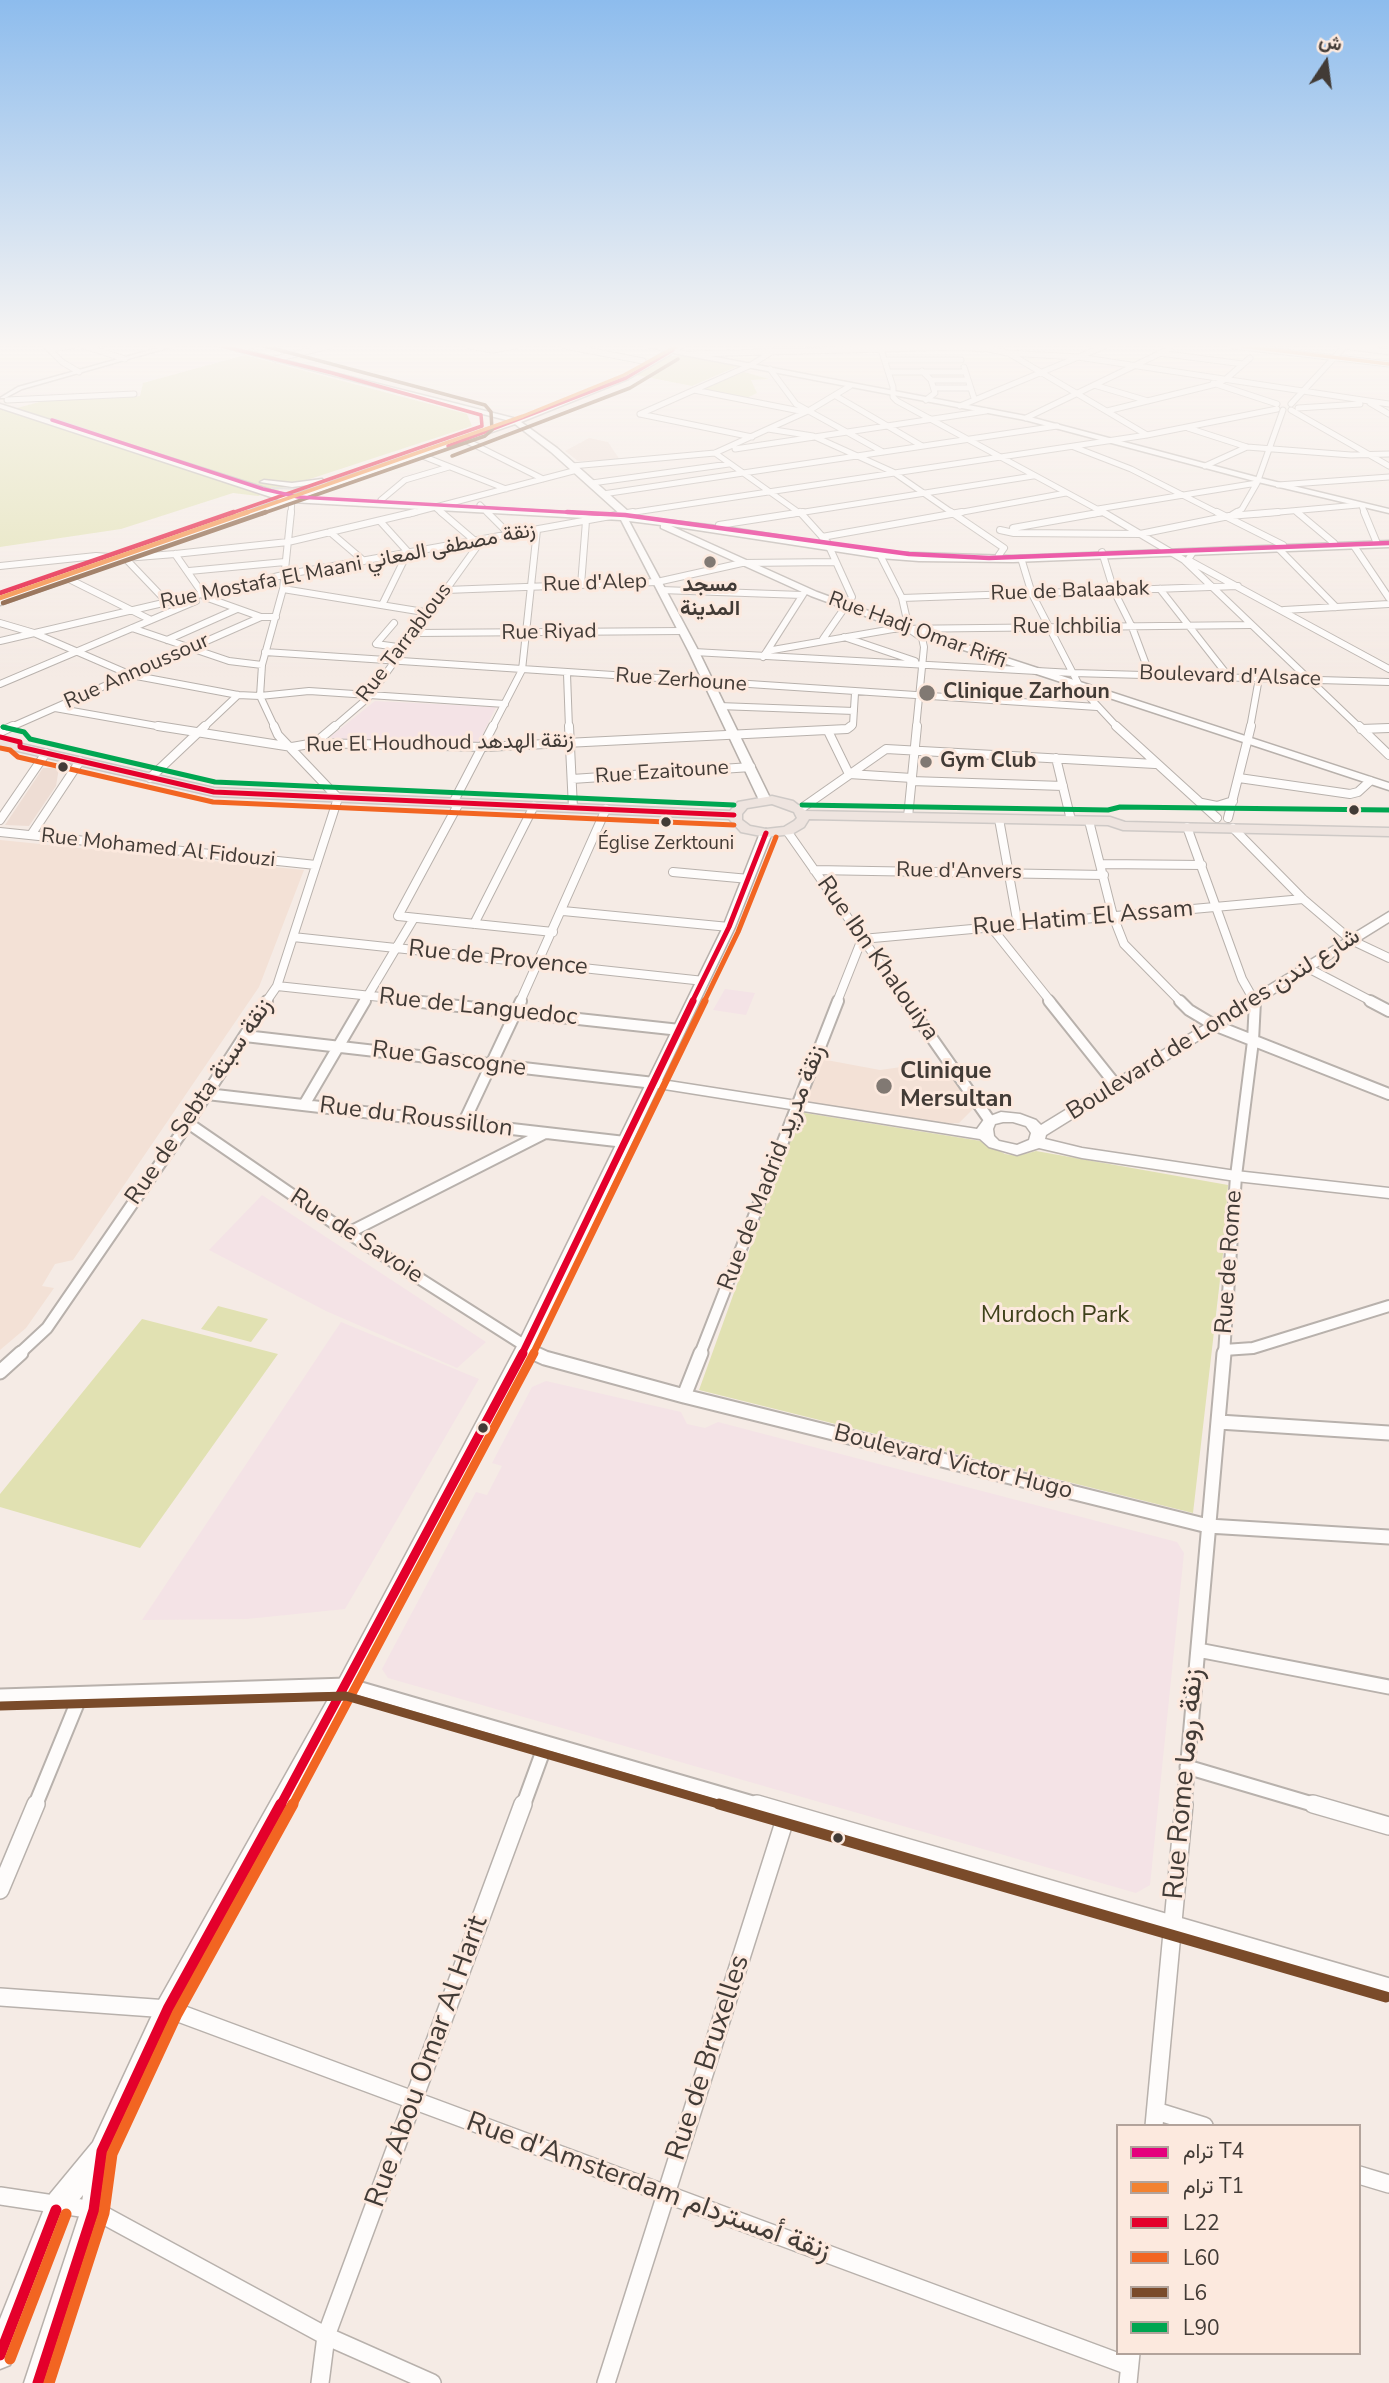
<!DOCTYPE html>
<html>
<head>
<meta charset="utf-8">
<style>
  body { margin:0 }
  #map { position:relative; width:1389px; height:2383px; overflow:hidden; background:#f5ebe5; font-family:"Nunito Sans",Vazirmatn,sans-serif }
  canvas { display:block }
  .legend { position:absolute; left:1116px; top:2124px; width:245px; height:231px; box-sizing:border-box; background:#fce9de; border:2px solid #b2a39b; margin:0; padding:9px 12px; list-style:none; font-size:21px; color:#423b36 }
  .legend li { display:flex; align-items:center; gap:14px; height:35px }
  .legend b { width:35px; border:2px solid #b2a39b }
  .north { position:absolute; left:1291px; top:28px; width:70px; height:70px; -webkit-text-stroke:5px #fce9de; paint-order:stroke; rotate:13deg; font-size:19px; font-weight:700; line-height:28px; text-align:center; color:#423b36 }
  .north::after { content:''; display:block; margin:auto; width:24px; height:32px; background:#423b36; clip-path:polygon(50% 0,100% 100%,50% 72%,0 100%) }
</style>
</head>
<body>
<div id="map">
<canvas width="1389" height="2383"></canvas>
<ul class="legend">
<li><b style="height:9px;background:#e5007d"></b>ترام T4</li>
<li><b style="height:9px;background:#f38230"></b>ترام T1</li>
<li><b style="height:9px;background:#e4002b"></b>L22</li>
<li><b style="height:9px;background:#f26522"></b>L60</li>
<li><b style="height:9px;background:#7a4b2a"></b>L6</li>
<li><b style="height:9px;background:#00a651"></b>L90</li>
</ul>
<div class="north">ش</div>
</div>
<script>
const g = document.querySelector('canvas').getContext('2d');
g.lineJoin = 'round';
function fill(path, color) { g.fillStyle = color; g.fill(path, 'evenodd'); }
const poly = rows => new Path2D(rows.map(r => 'M' + r).join(''));
function strokePath(path, color, width, dash) { g.strokeStyle = color; g.lineWidth = width; g.lineCap = dash ? 'butt' : 'round'; g.setLineDash(dash || []); g.stroke(path); }
function label(font, color, halo, rows, align = 'center') {
  g.font = font + ' "Nunito Sans",Vazirmatn,sans-serif'; g.lineWidth = 6; g.setLineDash([]); g.textBaseline = 'middle'; g.strokeStyle = halo; g.fillStyle = color; for (const [text, x, y, turn = 0] of rows) {
    g.save(); g.translate(x, y); g.rotate((+turn || 0) * Math.PI / 180); g.textAlign = isNaN(turn) ? turn : align; if (halo) g.strokeText(text, 0, 0); g.fillText(text, 0, 0); g.restore();
  }
}
fill(poly([
  [589,438,608,442,620,460,578,461,565,451],
  [43,768,59,768,56,786,29,826,5,825]
]), '#eeddd4');
fill(poly([
  [0,840,304,870,259,987,73,1260,55,1264,42,1286,54,1288,26,1328,0,1350],
  [821,1059,880,1070,930,1063,944,1066,974,1108,959,1123,938,1124,804,1103]
]), '#f3e1d6');
fill(poly([
  [375,701,496,707,478,744,334,740,330,737],
  [725,989,755,993,746,1015,713,1010],
  [262,1195,486,1342,457,1368,326,1311,209,1250],
  [341,1322,479,1379,345,1609,247,1619,142,1620],
  [546,1381,681,1412,687,1424,705,1428,718,1422,1177,1542,1184,1553,1150,1885,1136,1893,388,1678,382,1669,476,1492,487,1495,502,1466,492,1463,532,1387]
]), '#f4e3e6');
fill(poly([
  [245,355,467,414,472,426,258,496,233,493,121,529,0,547,0,409,6,411,43,401,140,396,143,383],
  [684,355,738,366,692,386,636,375,666,357],
  [744,372,769,379,751,380,757,393,745,399,704,390,705,387],
  [799,1112,981,1141,1005,1154,1017,1156,1036,1151,1228,1185,1223,1254,1193,1513,699,1390],
  [218,1306,268,1319,251,1342,201,1329],
  [142,1319,278,1354,140,1548,0,1507,0,1494]
]), '#e1e1b2');
const streetFar5 = poly([
  [46,346,62,362,79,372],
  [84,346,125,359],
  [469,346,493,350,515,346],
  [565,346,643,361],
  [880,346,893,387,893,397,897,401,1106,514],
  [976,346,1007,353,1078,357,1389,404],
  [1233,346,1389,364],
  [1345,346,1389,352],
  [49,349,73,346],
  [237,349,251,346],
  [673,350,681,346],
  [1159,353,1243,364],
  [692,354,959,347,983,349],
  [1010,354,1147,435],
  [275,359,330,346],
  [885,360,961,360],
  [964,367,974,398],
  [770,369,796,404,883,452],
  [922,371,931,380,935,393,926,400],
  [889,372,965,372],
  [931,380,967,380],
  [1213,383,1277,404],
  [1094,385,1148,401],
  [934,388,970,388],
  [694,390,805,412],
  [836,396,922,446],
  [7,400,134,394],
  [1370,403,1389,414],
  [1291,404,1345,346],
  [960,406,1105,346],
  [1298,408,1360,404],
  [1291,410,1389,466],
  [1107,411,1216,384,1226,379,1250,358],
  [640,414,751,365,773,351],
  [640,414,752,437],
  [1026,418,1169,349],
  [1188,428,1247,447,1351,455,1389,454],
  [768,429,813,436,893,472,954,514],
  [465,440,543,479],
  [1074,447,1131,469,1220,514],
  [735,449,986,411],
  [715,453,801,514],
  [420,455,506,489],
  [572,466,715,453,810,410,850,386],
  [1205,466,1247,447],
  [592,483,729,464],
  [1278,485,1389,477],
  [603,494,1057,426],
  [381,500,405,480,449,467],
  [480,505,489,514],
  [1362,506,1365,514],
  [435,507,443,514],
  [1098,509,1257,483],
  [1296,511,1299,514],
  [291,514,292,499],
  [409,514,577,470],
  [622,514,1147,435,1277,409],
  [792,514,1033,476],
  [952,514,1066,493],
  [1094,514,1103,512],
  [1234,514,1242,509,1257,483,1283,410],
  [1257,514,1358,505]
]);
const streetFar4 = poly([
  [487,512,510,535],
  [800,512,827,542,852,597,823,639],
  [951,512,1004,548,999,555],
  [1103,512,1184,560,1360,728],
  [1217,512,1283,545],
  [1297,512,1334,543],
  [1364,512,1376,541],
  [1232,515,1237,512],
  [380,521,408,552,382,605],
  [719,525,803,512],
  [1013,528,1103,512],
  [1000,530,1014,533,1140,534,1229,516,1278,512],
  [330,532,364,561],
  [822,537,962,512],
  [1354,546,1389,598],
  [1279,549,1336,607],
  [1102,552,1114,591,1132,627,1150,675],
  [1193,552,1188,560,1389,669],
  [175,554,205,597],
  [880,555,902,598,909,629],
  [125,558,167,602],
  [1021,558,1032,594,1080,687,1118,728],
  [0,566,96,556,125,558,175,554,288,542,415,512],
  [189,571,285,562],
  [67,578,151,620],
  [581,585,586,521],
  [283,589,430,613],
  [1160,589,1229,677],
  [446,590,657,582,742,563,836,562],
  [661,590,802,595],
  [205,597,261,617],
  [902,598,1238,586],
  [1284,610,1389,604],
  [0,623,34,633,131,675,238,695,260,696,309,691,505,704],
  [394,623,376,644,405,648],
  [132,628,229,661,262,665],
  [909,629,922,638,924,647,916,728],
  [416,633,683,631],
  [844,637,915,661],
  [167,640,237,609],
  [0,641,283,575,633,512],
  [767,651,804,593],
  [265,652,1097,707],
  [694,652,1073,673,1389,682],
  [763,657,767,651,893,629,1250,625],
  [567,674,569,728],
  [0,684,196,601],
  [719,706,854,711],
  [55,708,168,728],
  [9,728,261,617,276,617],
  [203,728,238,695],
  [275,728,260,696,262,665,283,589,291,512],
  [333,728,369,697,476,548,475,541,441,512],
  [492,728,522,670,537,530],
  [849,728,853,725,855,693],
  [1250,728,1259,678]
]);
const streetFar3 = poly([
  [158,726,292,747,315,743,485,747,847,729,851,726],
  [569,726,573,808],
  [1116,726,1217,818],
  [1359,726,1389,755],
  [1361,729,1389,728],
  [828,731,849,774,912,778],
  [0,732,13,726],
  [315,743,335,726],
  [1056,758,1071,820],
  [150,778,205,726],
  [1239,778,1350,794,1358,792,1370,781],
  [572,779,751,767],
  [911,781,1063,786],
  [453,803,493,726],
  [459,803,398,916,553,932],
  [1202,803,1217,806,1233,801],
  [799,810,886,749,1155,764],
  [908,817,917,726],
  [1228,818,1251,726],
  [999,819,1018,925],
  [0,820,46,753],
  [1089,821,1113,916,1124,944,1181,1002],
  [1187,827,1242,979,1255,1002],
  [1233,828,1303,899,1351,940,1389,958],
  [787,831,907,1002],
  [0,832,316,865],
  [31,835,80,761],
  [1101,864,1202,865],
  [814,870,1104,875],
  [673,872,749,879],
  [563,911,729,927],
  [474,924,534,806],
  [991,927,1051,1002],
  [293,937,704,981],
  [1306,967,1373,1002],
  [277,986,428,1002],
  [266,1002,277,986,338,798,278,735,274,726],
  [364,1002,414,918],
  [520,1002,606,809],
  [837,1002,862,939,1303,899]
]);
const streetFar2 = poly([
  [412,1001,680,1030],
  [906,1001,990,1121],
  [1049,1001,1116,1085],
  [1180,1001,1189,1010,1214,1025,1389,1094],
  [1370,1001,1389,1011],
  [245,1036,654,1083],
  [207,1094,625,1142],
  [304,1105,365,1001],
  [188,1123,348,1233,538,1354],
  [463,1124,521,1001],
  [348,1233,545,1133],
  [1224,1350,1253,1348,1389,1306],
  [19,1354,47,1328,188,1123,267,1001],
  [700,1354,838,1001],
  [1224,1354,1236,1176,1253,1041,1255,1001]
]);
const streetFar1 = poly([
  [534,1353,545,1358,684,1396,1208,1526,1389,1537],
  [0,1372,21,1353],
  [684,1396,701,1353],
  [1219,1422,1389,1433],
  [1198,1650,1389,1687],
  [0,1696,347,1685,763,1806],
  [1187,1767,1319,1806],
  [35,1806,81,1694],
  [523,1806,546,1743],
  [1184,1806,1224,1353]
]);
const street = poly([
  [757,1804,1389,1987],
  [1313,1804,1389,1826],
  [0,1890,36,1804],
  [0,1997,168,2009,1129,2366],
  [1156,2111,1204,2126],
  [1154,2126,1184,1804],
  [1359,2175,1389,2184],
  [0,2196,94,2210,326,2336,432,2383],
  [320,2383,326,2336,523,1804],
  [606,2383,787,1813],
  [1128,2383,1131,2353]
]);
const secondary = poly([
  [165,346,174,346,22,389,5,398,0,398,18,387,165,346],
  [219,346,228,346,517,419,624,377,666,351,646,346,657,346,1026,416,1260,478,1389,509,1389,513,1258,482,1025,420,673,353,628,379,521,422,557,448,628,511,629,516,726,527,880,552,1013,556,1389,541,1389,547,1013,562,919,561,880,558,671,526,817,592,912,627,1389,783,1389,790,906,631,811,596,661,528,661,525,629,521,699,652,771,800,769,802,759,800,689,652,621,520,291,502,0,605,0,599,280,500,0,408,0,404,290,496,510,421,219,346],
  [515,424,551,452,621,515,302,498,515,424],
  [322,479,325,483,292,487,260,482,264,480,292,483,322,479],
  [766,829,772,833,735,927,662,1080,977,1129,985,1118,1001,1112,1020,1114,1036,1120,1041,1125,1389,912,1389,922,1046,1135,1045,1139,1082,1148,1236,1171,1389,1188,1389,1198,1236,1181,1082,1158,1039,1148,1017,1155,989,1147,980,1139,658,1088,534,1348,354,1692,177,2018,115,2152,107,2210,52,2383,24,2383,81,2210,83,2195,69,2212,10,2365,0,2369,0,2319,50,2194,93,2142,159,2000,340,1678,516,1348,723,927,760,833,766,829],
  [1003,1122,1013,1122,1026,1126,1031,1133,1029,1140,1017,1145,999,1141,994,1136,993,1129,995,1124,1003,1122]
]);
const primary = poly([
  [0,739,214,788,730,811,738,802,772,796,793,801,806,811,1110,817,1125,822,1389,828,1389,836,1123,830,1108,825,809,819,804,827,792,834,766,837,741,832,729,819,214,796,0,747,0,739],
  [772,804,794,812,797,818,794,821,784,827,766,829,750,826,742,820,742,814,747,808,772,804]
]);
strokePath(streetFar5, '#b8b1ac', 7);
strokePath(streetFar4, '#b8b1ac', 8);
strokePath(streetFar3, '#b8b1ac', 10);
strokePath(streetFar2, '#b8b1ac', 14);
strokePath(streetFar1, '#b8b1ac', 17);
strokePath(street, '#b8b1ac', 20);
strokePath(secondary, '#b8b1ac', 3);
strokePath(primary, '#cec9c6', 3);
strokePath(streetFar5, '#fefcfb', 5);
strokePath(streetFar4, '#fefcfb', 6);
strokePath(streetFar3, '#fefcfb', 8);
strokePath(streetFar2, '#fefcfb', 10);
strokePath(streetFar1, '#fefcfb', 13);
strokePath(street, '#fefcfb', 17);
fill(secondary, '#fefcfb');
fill(primary, '#eee4df');
strokePath(poly([
  [55,419,192,466],
  [272,488,302,489,326,483]
]), '#d5d2d0', 2);
strokePath(poly([
  [222,346,332,373,481,415,482,426,229,514],
  [448,446,626,378,673,350]
]), '#e4002b', 3.5);
strokePath(poly([
  [0,593,234,512]
]), '#e4002b', 4.5);
strokePath(poly([
  [0,737,20,742,20,747,214,792,734,815],
  [692,1002,729,927,766,833]
]), '#e4002b', 5);
strokePath(poly([
  [522,1354,693,1001]
]), '#e4002b', 7);
strokePath(poly([
  [280,1806,523,1353]
]), '#e4002b', 9);
strokePath(poly([
  [0,2355,56,2210],
  [38,2383,94,2210,102,2151,168,2009,281,1804]
]), '#e4002b', 11);
strokePath(poly([
  [0,748,10,750,18,757,213,802,734,825],
  [704,1002,738,932,776,837]
]), '#f26522', 5);
strokePath(poly([
  [533,1354,705,1001]
]), '#f26522', 7);
strokePath(poly([
  [292,1806,534,1353]
]), '#f26522', 9);
strokePath(poly([
  [10,2359,66,2214],
  [49,2383,104,2213,112,2154,177,2014,293,1804]
]), '#f26522', 11);
strokePath(poly([
  [452,456,630,388,678,359],
  [261,514,485,436,492,430,491,412,485,405,264,346]
]), '#7a4b2a', 3.5);
strokePath(poly([
  [3,603,266,512]
]), '#7a4b2a', 4.5);
strokePath(poly([
  [0,1706,346,1696,725,1806]
]), '#7a4b2a', 9);
strokePath(poly([
  [719,1804,1386,1997]
]), '#7a4b2a', 11);
strokePath(poly([
  [3,727,7,728]
]), '#00a651', 4.5);
strokePath(poly([
  [3,727,24,732,30,739,215,782,734,805],
  [802,805,1108,810,1120,807,1389,810]
]), '#00a651', 5);
strokePath(poly([
  [52,420,263,489,298,497,599,514]
]), '#e5007d', 3.5);
strokePath(poly([
  [567,512,625,515,909,554,989,558,1389,543]
]), '#e5007d', 4.5);
strokePath(poly([
  [1241,346,1389,364],
  [243,514,523,416,624,375,677,346]
]), '#f38230', 3.5);
strokePath(poly([
  [0,598,248,512]
]), '#f38230', 4.5);
const sky = g.createLinearGradient(0, 0, 0, 679);
sky.addColorStop(0, '#8dbced');
sky.addColorStop(0.51, '#faf6f3');
sky.addColorStop(1, '#faf6f300');
g.fillStyle = sky;
g.fillRect(0, 0, 1389, 679);
for (const [x, y, r, color] of [
  [710,562,7,"#817973"],
  [927,693,9,"#817973"],
  [926,762,7,"#817973"],
  [63,767,6,"#423b36"],
  [1354,810,6,"#423b36"],
  [666,822,6,"#423b36"],
  [884,1086,9,"#817973"],
  [483,1428,6,"#423b36"],
  [838,1838,6,"#423b36"]
]) { const dot = new Path2D(); dot.arc(x, y, r, 0, 2 * Math.PI); g.fillStyle = color; g.fill(dot); strokePath(dot, '#fce9de', 2.5); }
label('19px', '#423b36', '#fce9de', [
  ["Église Zerktouni",666,844]
]);
label('21px', '#423b36', '#fce9de', [
  ["Rue Mostafa El Maani زنقة مصطفى المعاني",348,567,-11],
  ["Rue d'Alep",595,584,-2],
  ["Rue de Balaabak",1070,592,-2],
  ["Rue Ichbilia",1067,628],
  ["Rue Hadj Omar Riffi",917,631,20],
  ["Rue Riyad",549,633,-1],
  ["Rue Tarrablous",405,643,-53],
  ["Rue Annoussour",137,672,-24],
  ["Boulevard d'Alsace",1230,677,2],
  ["Rue Zerhoune",681,681,4],
  ["Rue El Houdhoud زنقة الهدهد",440,744,-1],
  ["Rue Ezaitoune",662,773,-4],
  ["Rue Mohamed Al Fidouzi",158,849,6],
  ["Rue d'Anvers",959,872,1]
]);
label('bold 21px', '#423b36', '#fce9de', [
  ["مسجد",710,586,"center"],
  ["المدينة",710,610,"center"],
  ["Clinique Zarhoun",943,693],
  ["Gym Club",940,762]
], 'left');
label('24px', '#423b36', '#fce9de', [
  ["Rue Hatim El Assam",1083,919,-5],
  ["Rue de Provence",498,959,6],
  ["Rue Ibn Khalouiya",877,959,55],
  ["Rue de Languedoc",478,1008,6],
  ["Boulevard de Londres شارع لندن",1214,1025,-32],
  ["Rue Gascogne",449,1060,7],
  ["Rue de Sebta زنقة سبتة",200,1102,-56],
  ["Rue du Roussillon",416,1118,7],
  ["Rue de Madrid زنقة مدريد",773,1168,-69],
  ["Rue de Savoie",356,1237,33],
  ["Rue de Rome",1230,1262,-86],
  ["Boulevard Victor Hugo",953,1463,14]
]);
label('bold 24px', '#423b36', '#fce9de', [
  ["Clinique",900,1072],
  ["Mersultan",900,1100]
], 'left');
label('24px', '#3f421c', '#fce9de', [
  ["Murdoch Park",1055,1316]
]);
label('28px', '#423b36', '#fce9de', [
  ["Rue Rome زنقة روما",1185,1784,-85],
  ["Rue de Bruxelles",709,2058,-72],
  ["Rue Abou Omar Al Harit",428,2062,-70],
  ["Rue d'Amsterdam زنقة أمستردام",648,2188,20]
]);
</script>
</body>
</html>
